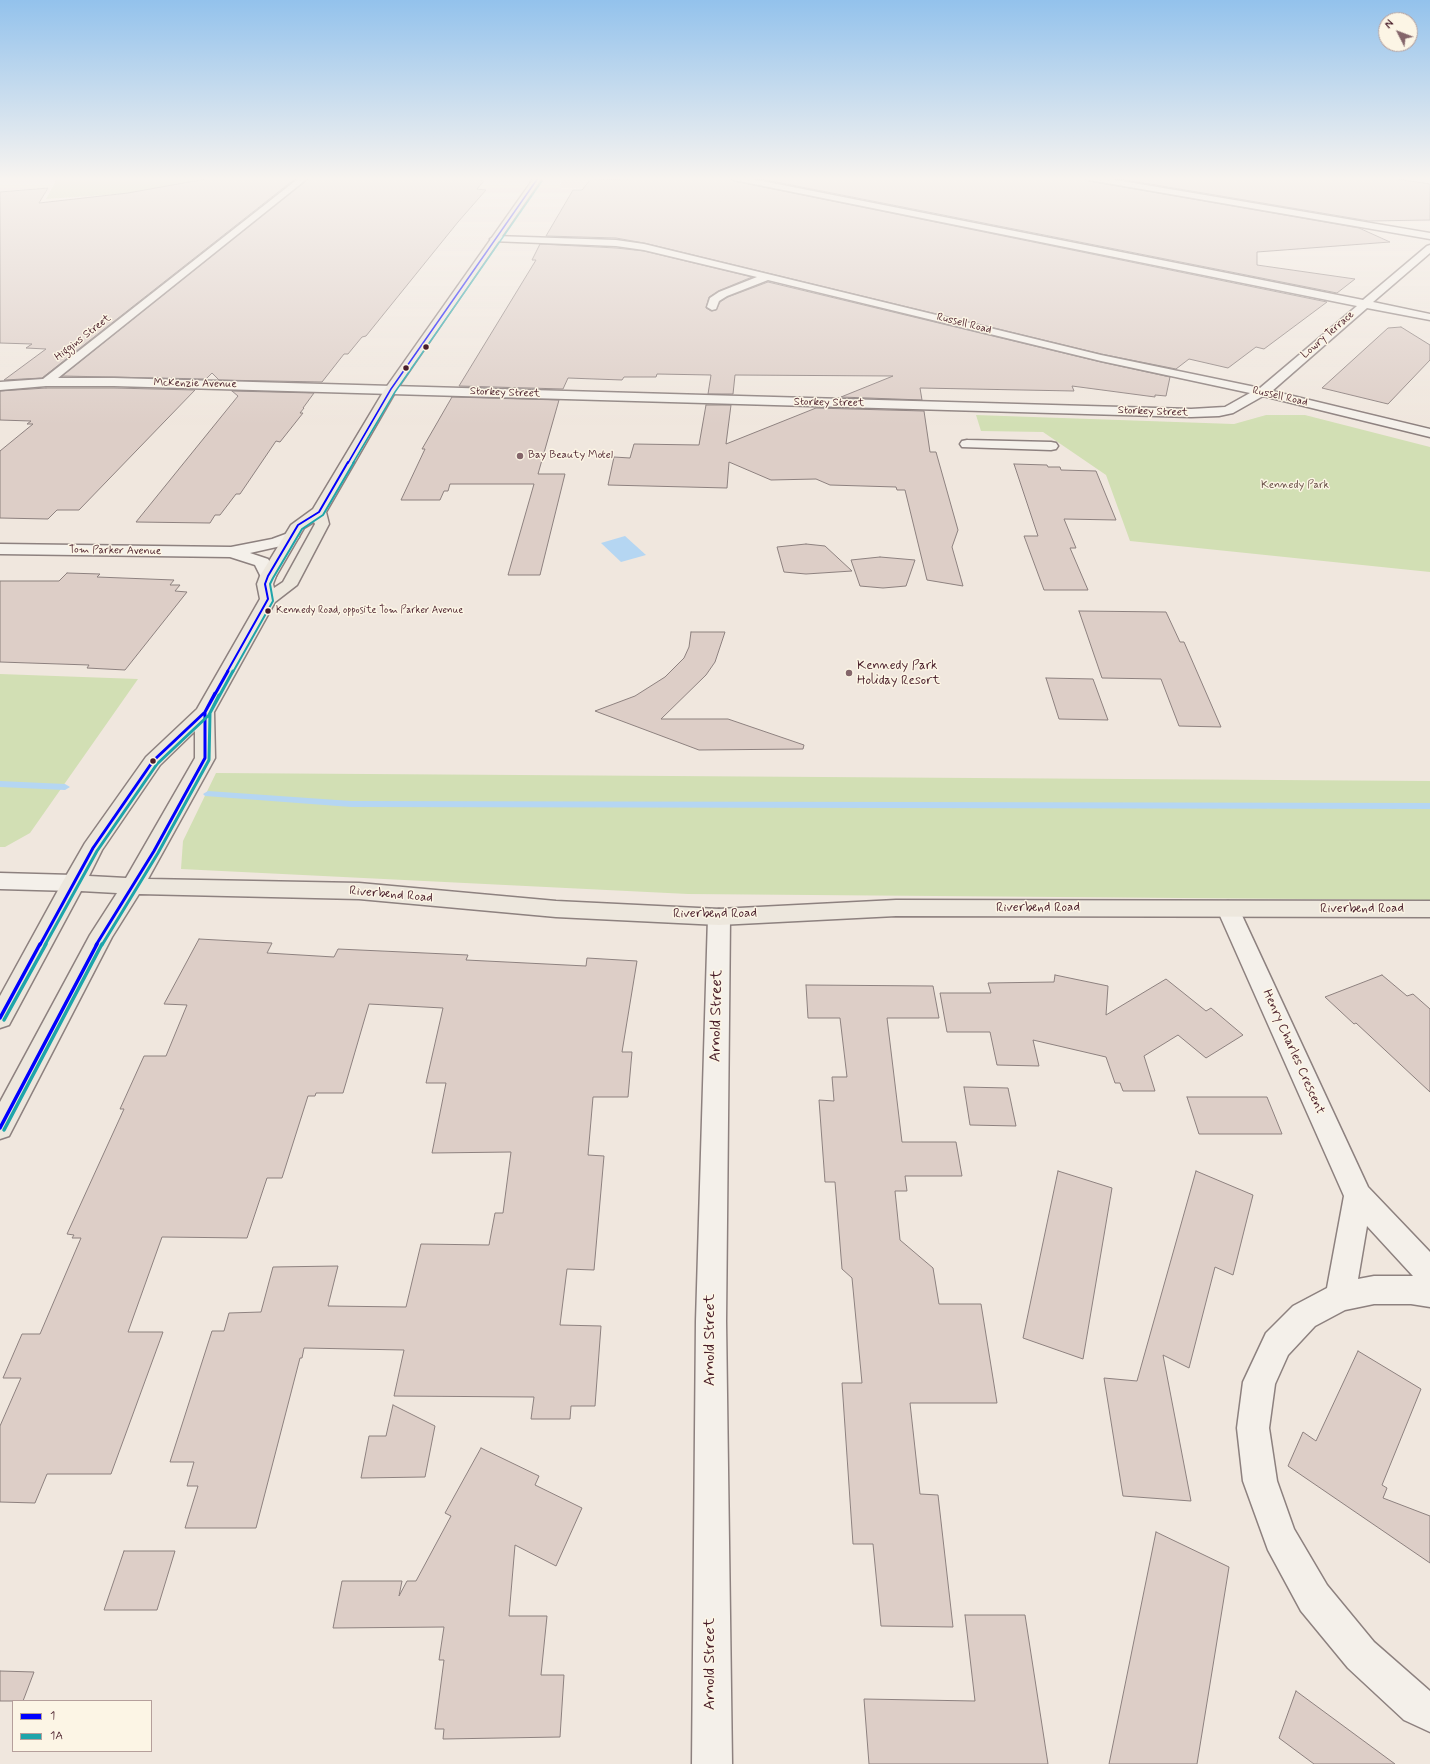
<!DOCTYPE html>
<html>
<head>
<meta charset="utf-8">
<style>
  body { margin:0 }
  #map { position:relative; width:1430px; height:1764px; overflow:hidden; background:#f0e7de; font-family:Mynerve,sans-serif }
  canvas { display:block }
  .legend { position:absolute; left:12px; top:1700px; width:140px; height:52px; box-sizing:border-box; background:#fcf5e5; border:1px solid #b59f9b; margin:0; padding:5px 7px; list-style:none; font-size:12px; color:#4a1f2b }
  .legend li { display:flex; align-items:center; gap:8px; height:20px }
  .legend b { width:20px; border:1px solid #b59f9b }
  .north { position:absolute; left:1378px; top:12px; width:40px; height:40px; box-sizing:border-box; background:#fcf5e5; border:1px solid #b59f9b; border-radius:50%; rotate:312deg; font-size:11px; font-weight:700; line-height:16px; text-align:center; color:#4a1f2b }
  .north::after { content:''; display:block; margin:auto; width:14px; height:18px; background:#84656a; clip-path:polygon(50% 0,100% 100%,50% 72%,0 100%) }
</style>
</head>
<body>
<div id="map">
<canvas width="1430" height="1764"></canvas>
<ul class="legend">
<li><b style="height:5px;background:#00f"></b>1</li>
<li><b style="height:5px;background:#1ea5aa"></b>1A</li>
</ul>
<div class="north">N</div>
</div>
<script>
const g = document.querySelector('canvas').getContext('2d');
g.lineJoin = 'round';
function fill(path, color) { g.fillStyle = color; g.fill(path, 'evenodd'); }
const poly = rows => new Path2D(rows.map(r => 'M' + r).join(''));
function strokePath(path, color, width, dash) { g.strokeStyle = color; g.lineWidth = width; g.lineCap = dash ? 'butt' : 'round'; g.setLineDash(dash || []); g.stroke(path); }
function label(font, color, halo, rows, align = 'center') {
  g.font = font + ' Mynerve,sans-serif'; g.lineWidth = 3; g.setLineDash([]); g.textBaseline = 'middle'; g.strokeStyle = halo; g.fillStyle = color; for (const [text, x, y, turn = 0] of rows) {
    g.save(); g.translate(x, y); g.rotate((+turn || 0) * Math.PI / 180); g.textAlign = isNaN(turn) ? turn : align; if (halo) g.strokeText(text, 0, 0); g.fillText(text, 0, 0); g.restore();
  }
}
fill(poly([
  [562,178,633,178,627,190,560,188]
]), '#f1ddd1');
fill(poly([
  [57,178,291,178,284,183,46,199],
  [976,415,1234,424,1266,415,1305,415,1430,447,1430,572,1130,541,1106,475,1043,432,981,431],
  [0,674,138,679,30,833,5,847,0,847],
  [216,773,1430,781,1430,900,688,894,181,869,183,841]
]), '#d2dfb4');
fill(poly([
  [625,536,646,555,621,562,601,543]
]), '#b5d6f2');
fill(poly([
  [0,781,65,784,70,787,65,790,0,787,0,781],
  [208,791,351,801,1430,803,1430,809,351,807,205,796,203,794,208,791]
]), '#b5d6f2');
const building = poly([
  [211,178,296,178,42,378,4,380,46,349,26,348,32,344,0,343,0,192,48,188,39,203,128,193,211,178],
  [309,178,479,179,478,180,484,181,477,189,486,190,458,222,366,336,362,337,348,354,344,354,322,382,219,380,212,373,206,379,62,376,309,178],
  [633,178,729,178,734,181,1327,302,1264,349,1256,347,1228,368,1189,359,1176,369,1101,354,644,243,616,238,546,236,573,190,582,190,591,179,632,180,633,178],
  [756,178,1084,178,1089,181,1359,228,1390,242,1257,252,1257,265,1355,279,1337,293,756,178],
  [1114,178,1391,178,1430,184,1430,220,1369,221,1114,178],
  [540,244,616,248,644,251,752,277,718,291,709,297,706,308,711,311,716,310,720,302,728,297,768,282,1101,362,1170,377,1166,396,1155,395,1155,397,1072,386,1074,391,920,388,922,400,841,397,893,376,735,375,733,394,708,394,711,375,657,374,656,377,624,377,622,380,568,378,563,389,459,386,536,260,532,260,540,244],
  [1401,327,1430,345,1430,360,1388,404,1322,388,1388,328,1401,327],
  [46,388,114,388,195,390,79,510,57,510,48,519,0,518,0,451,33,424,27,424,31,421,0,420,0,391,46,388],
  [232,391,314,393,303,408,304,408,300,413,303,413,280,442,276,441,240,494,236,494,220,515,215,515,210,523,136,522,238,396,232,391],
  [452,397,559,400,538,474,565,474,540,575,508,575,534,484,450,484,448,491,444,491,440,500,401,500,425,449,422,449,452,397],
  [706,405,731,405,726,444,816,408,924,411,930,452,936,452,958,530,952,547,963,586,927,580,905,490,897,490,896,487,830,485,816,479,771,480,729,462,727,488,608,485,614,457,630,458,634,444,699,445,706,405],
  [1014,464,1047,465,1048,467,1060,467,1061,470,1096,471,1116,520,1064,519,1076,548,1070,548,1088,590,1044,590,1024,536,1038,536,1014,464],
  [806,544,825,546,852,571,806,574,784,572,777,547,806,544],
  [880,557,915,560,906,586,883,588,860,586,851,560,880,557],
  [67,573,100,574,97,577,174,580,170,585,180,585,175,591,187,592,125,670,87,668,89,665,0,662,0,581,59,581,67,573],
  [1079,611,1166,612,1180,642,1184,642,1221,727,1179,726,1161,679,1102,678,1079,611],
  [691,632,725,632,715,662,706,675,661,719,728,719,804,745,803,749,699,750,595,711,635,696,665,677,684,658,689,647,691,632],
  [1046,678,1093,679,1108,720,1059,719,1046,678],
  [199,939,272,943,267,953,334,957,338,949,468,955,466,960,586,966,587,958,637,961,622,1052,632,1052,628,1097,593,1097,588,1155,604,1156,594,1270,567,1269,560,1325,601,1326,595,1406,571,1406,570,1419,531,1419,534,1397,394,1396,404,1350,304,1348,302,1358,300,1358,256,1528,185,1528,198,1486,187,1486,194,1462,170,1462,212,1331,224,1331,229,1313,261,1312,273,1267,338,1266,328,1306,406,1307,421,1244,489,1245,495,1213,503,1213,511,1152,432,1153,446,1083,426,1083,443,1008,369,1004,343,1093,316,1093,315,1096,308,1096,282,1178,267,1178,247,1238,162,1237,128,1332,163,1332,111,1474,47,1474,35,1503,0,1502,0,1426,21,1378,3,1378,22,1334,40,1334,81,1238,72,1238,74,1235,67,1234,124,1109,120,1109,144,1056,166,1056,187,1005,164,1004,199,939],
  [1055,975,1108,986,1106,1015,1166,979,1206,1011,1211,1008,1243,1035,1206,1058,1178,1035,1144,1056,1155,1091,1123,1091,1120,1083,1115,1083,1106,1057,1033,1040,1039,1066,997,1065,990,1032,947,1032,940,993,991,993,988,983,1054,982,1055,975],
  [1382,975,1407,996,1413,994,1430,1009,1430,1092,1356,1023,1354,1024,1325,997,1382,975],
  [806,985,933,986,939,1018,887,1018,902,1142,956,1142,962,1176,905,1176,907,1191,895,1191,900,1240,933,1268,939,1304,981,1304,997,1403,910,1403,920,1494,938,1495,953,1627,881,1626,873,1544,853,1544,842,1383,862,1383,852,1278,842,1269,835,1182,825,1182,819,1100,834,1101,832,1077,847,1077,840,1018,808,1018,806,985],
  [964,1087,1008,1088,1016,1126,970,1125,964,1087],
  [1187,1097,1267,1097,1282,1134,1199,1134,1187,1097],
  [1058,1171,1112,1188,1083,1359,1023,1338,1058,1171],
  [1196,1171,1253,1195,1233,1275,1215,1267,1189,1368,1163,1355,1191,1501,1123,1496,1104,1378,1137,1381,1196,1171],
  [1358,1351,1421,1389,1382,1485,1387,1488,1383,1498,1430,1516,1430,1563,1288,1466,1303,1432,1316,1441,1358,1351],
  [393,1405,435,1426,425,1477,361,1478,369,1436,386,1436,393,1405],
  [481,1448,539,1476,535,1485,582,1508,556,1566,515,1545,509,1616,547,1616,541,1675,564,1675,560,1737,443,1739,444,1729,435,1729,444,1660,439,1660,444,1627,333,1628,342,1581,402,1581,399,1596,407,1581,416,1581,451,1516,445,1513,481,1448],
  [1156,1532,1229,1567,1197,1764,1109,1764,1156,1532],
  [124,1551,175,1551,157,1610,104,1610,124,1551],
  [965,1615,1025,1615,1048,1764,869,1764,864,1699,975,1701,965,1615],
  [0,1671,34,1672,23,1701,0,1701,0,1671],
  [1296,1691,1395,1764,1314,1764,1279,1738,1296,1691]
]);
fill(building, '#ddcec7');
strokePath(building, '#8d817f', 1);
const minor = poly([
  [299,178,308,178,58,378,114,378,1191,409,1225,407,1250,393,1101,361,768,280,727,296,719,301,716,309,712,310,707,307,710,298,719,292,757,277,644,250,616,246,492,241,490,239,495,236,616,240,644,244,1101,355,1260,388,1357,306,734,180,730,178,747,178,1363,300,1427,246,1430,245,1430,253,1373,302,1430,314,1430,320,1367,308,1272,391,1430,429,1430,437,1263,396,1233,413,1219,416,1191,417,114,386,46,386,0,390,0,382,43,379,299,178],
  [1085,178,1104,178,1430,233,1430,239,1089,180,1085,178],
  [967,440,1051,442,1056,443,1058,446,1056,449,1051,450,962,447,960,444,962,441,967,440],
  [291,532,296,534,299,537,296,540,281,546,250,553,268,559,270,562,276,576,274,579,268,581,262,579,255,565,230,557,0,554,0,544,231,547,272,539,291,532],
  [0,873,73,875,81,878,84,883,81,888,73,891,0,889,0,873],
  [1228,901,1236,903,1239,909,1368,1187,1430,1252,1430,1307,1411,1304,1374,1304,1345,1310,1315,1326,1288,1355,1275,1384,1269,1428,1277,1481,1294,1529,1327,1585,1374,1642,1430,1691,1430,1732,1404,1720,1348,1668,1301,1611,1268,1550,1243,1481,1237,1428,1243,1382,1266,1333,1293,1306,1327,1288,1344,1196,1217,909,1220,903,1228,901],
  [1367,1226,1413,1276,1374,1276,1358,1279,1367,1226],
  [719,909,727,911,730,917,726,1321,732,1764,692,1764,696,1321,708,917,711,911,719,909]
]);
const major = poly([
  [534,178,542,178,397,389,326,512,329,524,297,585,275,602,214,712,215,758,148,879,359,883,556,901,719,909,896,900,1430,901,1430,917,896,916,719,925,556,917,359,899,139,894,112,937,9,1136,0,1139,0,1102,90,935,117,893,81,891,9,1025,0,1028,0,996,62,883,85,843,146,757,197,709,260,599,257,584,260,576,291,525,313,509,385,389,534,178],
  [314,522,315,524,283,582,274,588,273,584,276,576,304,528,314,522],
  [195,731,195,758,126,878,89,876,102,850,160,765,195,731]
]);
strokePath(minor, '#8d817f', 3);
strokePath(major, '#8d817f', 3);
fill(minor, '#f4f0ea');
fill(major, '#ede7dd');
strokePath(poly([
  [348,463,391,389,538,178]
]), '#00f', 1.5);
strokePath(poly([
  [227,672,268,599,265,584,268,576,298,525,319,512,348,462]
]), '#00f', 2);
strokePath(poly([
  [40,945,93,848,153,761,205,712,215,693],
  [96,945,154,851,205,758,205,712,228,671]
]), '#00f', 3);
strokePath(poly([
  [0,1018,40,944],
  [0,1128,97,944]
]), '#00f', 3.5);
strokePath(poly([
  [353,463,395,392,542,181]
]), '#1ea5aa', 1.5);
strokePath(poly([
  [233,672,273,601,270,584,273,578,302,529,323,515,354,462]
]), '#1ea5aa', 2);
strokePath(poly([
  [45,945,97,851,157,764,209,715,219,695],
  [102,945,158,853,209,760,210,713,233,671]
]), '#1ea5aa', 3);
strokePath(poly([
  [4,1020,46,944],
  [4,1130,102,944]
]), '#1ea5aa', 3.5);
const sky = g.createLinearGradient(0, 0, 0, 425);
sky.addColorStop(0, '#93c2ec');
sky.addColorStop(0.42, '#f8f4f0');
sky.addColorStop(1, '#f8f4f000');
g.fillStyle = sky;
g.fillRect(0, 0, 1430, 425);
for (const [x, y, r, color] of [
  [426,347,3.5,"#4a1f2b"],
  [406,368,3.5,"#4a1f2b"],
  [520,456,4,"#84656a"],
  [268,611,3.5,"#4a1f2b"],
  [849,673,4,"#84656a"],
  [153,761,3.5,"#4a1f2b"]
]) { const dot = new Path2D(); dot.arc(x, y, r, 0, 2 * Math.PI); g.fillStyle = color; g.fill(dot); strokePath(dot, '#fcf5e5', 1.5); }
label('10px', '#4a1f2b', '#fcf5e5', [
  ["Kennedy Road, opposite Tom Parker Avenue",276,611]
], 'left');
label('11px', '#4a1f2b', '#fcf5e5', [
  ["Russell Road",964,324,14],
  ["Lowry Terrace",1328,335,-41],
  ["Higgins Street",83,338,-38],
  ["McKenzie Avenue",195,384,1],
  ["Storkey Street",505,393,2],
  ["Russell Road",1280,397,13],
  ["Storkey Street",829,403,1],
  ["Storkey Street",1153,412,2],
  ["Tom Parker Avenue",115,551,1]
]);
label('11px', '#4a1f2b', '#fcf5e5', [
  ["Bay Beauty Motel",528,456]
], 'left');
label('11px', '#664d44', '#fcf5e5', [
  ["Kennedy Park",1295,486]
]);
label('13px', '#4a1f2b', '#fcf5e5', [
  ["Kennedy Park",857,666],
  ["Holiday Resort",857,681]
], 'left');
label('13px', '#4a1f2b', '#fcf5e5', [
  ["Riverbend Road",391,895,5],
  ["Riverbend Road",1038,908],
  ["Riverbend Road",1362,909],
  ["Riverbend Road",715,914],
  ["Henry Charles Crescent",1293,1052,66]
]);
label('16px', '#4a1f2b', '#fcf5e5', [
  ["Arnold Street",717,1016,-89],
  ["Arnold Street",711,1340,-90],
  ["Arnold Street",711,1664,-90]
]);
</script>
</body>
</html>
